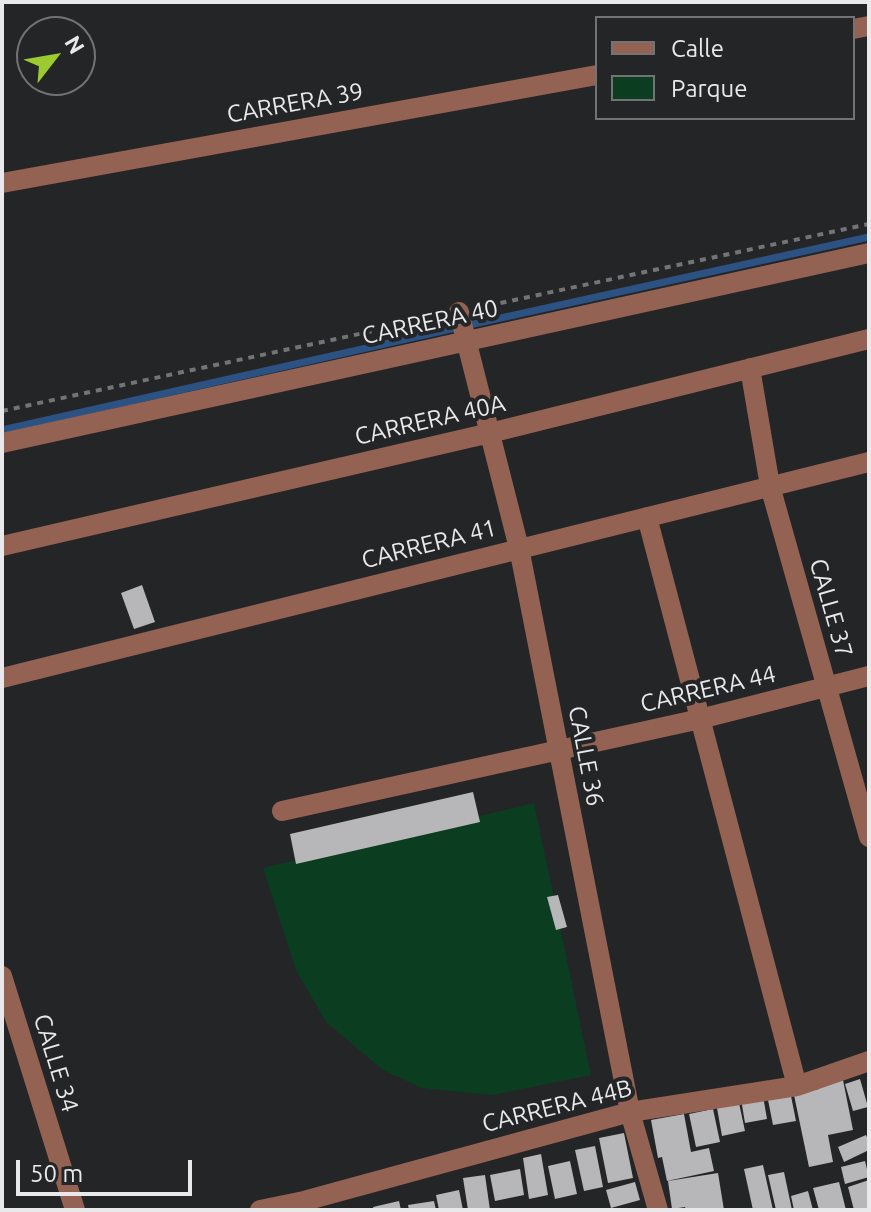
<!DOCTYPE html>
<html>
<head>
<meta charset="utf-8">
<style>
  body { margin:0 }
  #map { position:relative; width:871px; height:1212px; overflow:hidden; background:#242527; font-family:Ubuntu,sans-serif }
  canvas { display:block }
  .frame { position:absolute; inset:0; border:4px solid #e9e9eb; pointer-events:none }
  .legend { position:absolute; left:595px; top:16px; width:260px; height:104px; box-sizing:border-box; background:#242527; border:2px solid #737375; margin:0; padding:10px 14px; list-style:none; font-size:24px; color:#e9e9eb }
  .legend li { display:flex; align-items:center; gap:16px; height:40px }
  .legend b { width:40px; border:2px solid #737375 }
  .north { position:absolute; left:16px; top:16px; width:80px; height:80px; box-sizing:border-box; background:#242527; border:2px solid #737375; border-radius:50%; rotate:59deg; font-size:22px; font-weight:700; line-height:32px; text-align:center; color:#e9e9eb }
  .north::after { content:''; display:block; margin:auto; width:28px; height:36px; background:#9cca31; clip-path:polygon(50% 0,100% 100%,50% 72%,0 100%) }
  .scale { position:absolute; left:16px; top:1160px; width:176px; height:36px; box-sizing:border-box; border:4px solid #e9e9eb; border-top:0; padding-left:10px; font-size:24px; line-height:28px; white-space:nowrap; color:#e9e9eb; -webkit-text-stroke:6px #242527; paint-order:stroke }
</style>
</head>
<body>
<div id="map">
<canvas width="871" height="1212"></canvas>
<div class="frame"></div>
<ul class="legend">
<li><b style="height:10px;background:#936252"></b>Calle</li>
<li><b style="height:22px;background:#0b3e21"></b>Parque</li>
</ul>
<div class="north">N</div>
<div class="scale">50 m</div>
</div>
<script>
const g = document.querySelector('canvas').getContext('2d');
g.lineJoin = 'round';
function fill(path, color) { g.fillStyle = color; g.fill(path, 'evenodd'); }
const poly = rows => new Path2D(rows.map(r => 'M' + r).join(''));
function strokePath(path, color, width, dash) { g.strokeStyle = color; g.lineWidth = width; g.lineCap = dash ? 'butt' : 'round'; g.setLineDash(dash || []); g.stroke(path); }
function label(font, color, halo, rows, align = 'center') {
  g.font = font + ' Ubuntu,sans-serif'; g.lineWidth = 8; g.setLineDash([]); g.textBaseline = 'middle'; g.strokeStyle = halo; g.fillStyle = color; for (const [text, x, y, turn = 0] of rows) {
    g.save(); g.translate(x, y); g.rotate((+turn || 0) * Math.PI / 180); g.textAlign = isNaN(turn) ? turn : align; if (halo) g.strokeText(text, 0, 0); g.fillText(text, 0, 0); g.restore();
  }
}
fill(poly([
  [534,803,591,1075,493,1095,422,1088,383,1070,326,1022,296,970,263,868]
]), '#0b3e21');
strokePath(poly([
  [2,430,469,325,869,237]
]), '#2b5282', 7);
fill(poly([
  [142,585,155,622,134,629,121,593],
  [473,792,480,822,296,864,290,834],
  [558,895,567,927,556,930,547,897],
  [860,1079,868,1107,853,1111,845,1084],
  [843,1080,853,1130,828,1135,833,1162,809,1167,794,1095,819,1089,818,1085],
  [763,1096,767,1119,745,1123,741,1099],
  [791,1096,796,1121,773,1125,768,1100],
  [739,1103,745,1131,722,1136,717,1108],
  [713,1109,720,1142,696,1147,689,1114],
  [684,1114,691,1152,709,1148,714,1171,667,1181,662,1157,658,1158,651,1120],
  [624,1133,633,1178,608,1183,599,1138],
  [866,1135,869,1142,869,1150,844,1162,838,1147],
  [595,1146,603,1187,584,1191,575,1150],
  [541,1154,548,1195,529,1199,523,1158],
  [570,1161,577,1194,555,1199,548,1166],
  [865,1161,869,1177,845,1184,841,1167],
  [763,1165,773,1210,753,1210,744,1169],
  [520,1169,524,1195,495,1201,490,1175],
  [784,1172,792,1210,776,1210,768,1175],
  [718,1173,724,1210,686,1210,685,1207,672,1209,668,1181],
  [485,1175,490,1210,468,1210,463,1178],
  [869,1180,869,1210,854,1210,848,1187],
  [635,1182,640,1200,611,1208,606,1190],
  [839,1182,846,1210,819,1210,813,1188],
  [459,1190,463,1210,439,1210,436,1195],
  [808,1191,813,1210,794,1210,791,1196],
  [399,1201,401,1210,374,1210,373,1207],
  [434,1201,436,1210,409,1210,408,1205]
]), '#b7b6b9');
strokePath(poly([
  [477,308,869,224],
  [2,411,438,317]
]), '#737476', 4, [6, 6]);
strokePath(poly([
  [853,29,869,26],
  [2,183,597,75],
  [459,312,519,548,630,1112,658,1210],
  [750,368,770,486,869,837],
  [2,443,869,253],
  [647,517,797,1086],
  [2,546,490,433,869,339],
  [2,678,869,462],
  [282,811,700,719,869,676],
  [2,976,75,1210],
  [260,1210,304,1201,630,1112,797,1086,869,1061]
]), '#936252', 20);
label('24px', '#e9e9eb', '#242527', [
  ["CARRERA 39",295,103,-10],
  ["CARRERA 40",430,322,-12],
  ["CARRERA 40A",430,420,-13],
  ["CARRERA 41",429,544,-14],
  ["CALLE 37",831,608,74],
  ["CARRERA 44",708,689,-13],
  ["CALLE 36",586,756,79],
  ["CALLE 34",56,1063,73],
  ["CARRERA 44B",557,1106,-14]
]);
</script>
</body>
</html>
